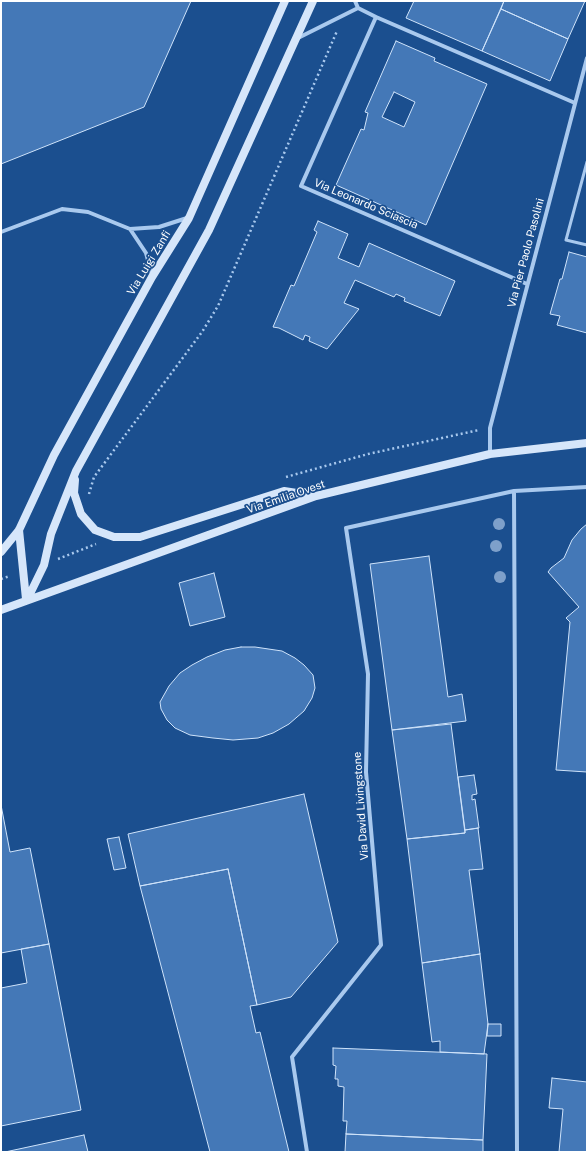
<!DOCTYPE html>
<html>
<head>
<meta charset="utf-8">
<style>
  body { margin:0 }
  #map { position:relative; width:588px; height:1153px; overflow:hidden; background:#1b4f8f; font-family:"Public Sans",sans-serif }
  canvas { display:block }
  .frame { position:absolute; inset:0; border:2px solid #fff; pointer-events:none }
</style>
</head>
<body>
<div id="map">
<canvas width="588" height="1153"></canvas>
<div class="frame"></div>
</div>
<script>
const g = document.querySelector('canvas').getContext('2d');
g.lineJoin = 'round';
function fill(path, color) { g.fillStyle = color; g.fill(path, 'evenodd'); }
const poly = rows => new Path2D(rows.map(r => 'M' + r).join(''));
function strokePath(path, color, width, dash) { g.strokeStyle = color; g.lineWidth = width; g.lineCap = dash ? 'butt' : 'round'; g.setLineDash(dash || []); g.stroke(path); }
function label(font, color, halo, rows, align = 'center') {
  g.font = font + ' "Public Sans",sans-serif'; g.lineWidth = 3.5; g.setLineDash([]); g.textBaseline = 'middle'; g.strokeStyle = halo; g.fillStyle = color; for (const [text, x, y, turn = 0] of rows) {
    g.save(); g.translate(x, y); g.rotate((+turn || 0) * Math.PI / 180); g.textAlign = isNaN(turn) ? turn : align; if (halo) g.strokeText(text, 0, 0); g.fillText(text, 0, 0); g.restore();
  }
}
const building = poly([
  [1,1,191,1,144,107,1,164,1,1],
  [414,1,504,1,482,51,406,18,414,1],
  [504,1,585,1,568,39,501,9,504,1],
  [501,9,568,39,550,81,482,51,501,9],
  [396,41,435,58,434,61,487,84,426,225,336,185,361,129,364,130,368,113,365,112,396,41],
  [394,92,415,102,404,127,382,117,394,92],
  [318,221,348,234,338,258,359,267,369,243,455,281,440,316,404,301,405,298,396,294,394,297,355,280,344,303,359,309,327,349,309,341,310,337,305,335,303,340,279,328,273,327,291,285,294,286,317,232,314,230,318,221],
  [569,252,587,257,587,333,557,325,560,316,550,314,560,279,562,279,569,252],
  [587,524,587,772,556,770,570,622,566,618,579,607,548,572,551,568,564,558,572,540,581,529,587,524],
  [429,556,448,697,462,694,466,721,392,730,370,564,429,556],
  [214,573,225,617,190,626,179,583,214,573],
  [241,647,255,647,282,651,295,658,304,665,313,675,315,688,312,698,304,711,289,724,273,733,258,738,233,740,213,738,190,735,175,728,167,720,161,709,160,702,169,686,180,673,192,665,207,657,225,650,241,647],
  [451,724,465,833,407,839,392,730,451,724],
  [474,775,477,794,472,795,472,800,475,799,479,828,465,830,458,777,474,775],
  [304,794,338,942,291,997,257,1005,228,869,140,886,128,834,304,794],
  [1,805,10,852,30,848,49,944,1,953,1,805],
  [478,828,483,869,469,870,480,954,422,963,407,839,465,833,465,830,478,828],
  [119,837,126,868,114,870,107,839,119,837],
  [228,869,257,1005,250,1006,256,1033,260,1032,289,1152,210,1152,140,886,228,869],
  [49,944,81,1110,1,1126,1,988,27,983,21,949,49,944],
  [480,954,488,1024,484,1054,440,1052,440,1041,432,1042,422,963,480,954],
  [488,1024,501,1024,501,1036,487,1036,488,1024],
  [333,1048,487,1054,483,1140,346,1134,347,1121,343,1121,344,1087,338,1086,338,1079,335,1079,336,1066,333,1065,333,1048],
  [552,1078,587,1082,587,1152,559,1152,563,1109,549,1108,552,1078],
  [346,1134,483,1140,483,1152,345,1152,346,1134],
  [84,1135,88,1152,5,1152,84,1135]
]);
fill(building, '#4478b7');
strokePath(building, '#cfe3fa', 1);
strokePath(poly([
  [286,477,368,454,479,430],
  [89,494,94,477,202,332,218,306,337,31],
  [58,559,96,544],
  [1,579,10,576]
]), '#a9c9ee', 2.5, [2, 3]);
strokePath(poly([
  [587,162,566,240,587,245]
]), '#a9c9ee', 3);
strokePath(poly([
  [358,8,376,17],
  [298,38,358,8,355,1],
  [130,229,146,253,152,275],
  [1,232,62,209,88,212,130,229,159,227,187,218],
  [527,284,301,186,376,17,575,103],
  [490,454,490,428,587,58],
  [514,491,517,1152],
  [307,1152,292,1057,381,945,366,772,368,674,346,528,514,491,587,487]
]), '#a9c9ee', 4);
strokePath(poly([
  [75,480,74,493,81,514,95,530,114,537,140,537,284,491,316,496],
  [19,530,26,599],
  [1,552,19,530,54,455,152,277,189,218,285,1],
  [27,600,44,565,51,534,76,471,209,230,313,1],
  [1,610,316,496,490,454,587,443]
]), '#d6e6fa', 8);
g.fillStyle = '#7ea0ca';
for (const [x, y] of [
  [499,524],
  [496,546],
  [500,577]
]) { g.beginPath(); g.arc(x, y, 6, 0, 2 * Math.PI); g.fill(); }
label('11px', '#fff', '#1b4f8f', [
  ["Via Leonardo Sciascia",366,204,23],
  ["Via Pier Paolo Pasolini",526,253,-75],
  ["Via Luigi Zanfi",149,263,-59],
  ["Via Emilia Ovest",286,497,-19],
  ["Via David Livingstone",361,806,-94]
]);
</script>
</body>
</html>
